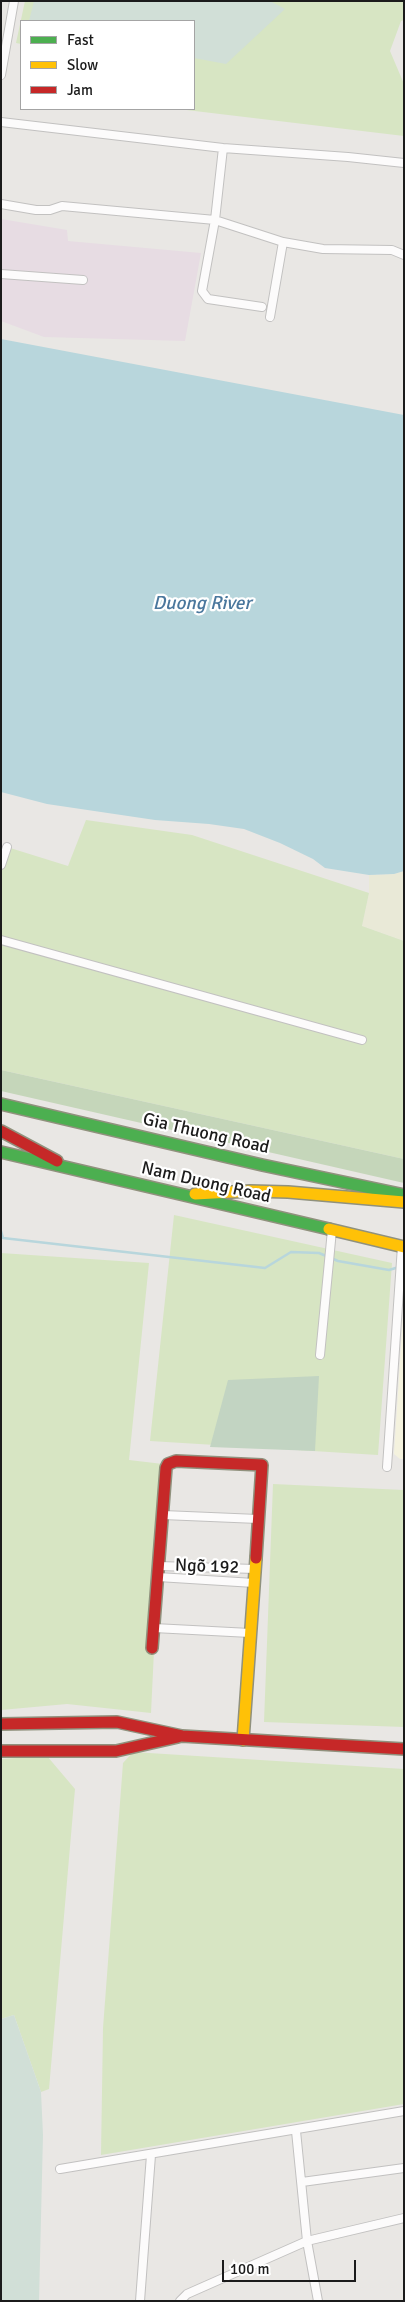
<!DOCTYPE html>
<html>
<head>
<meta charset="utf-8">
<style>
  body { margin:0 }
  #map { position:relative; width:405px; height:2302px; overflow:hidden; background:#e9e7e4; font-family:Signika,sans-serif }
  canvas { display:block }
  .frame { position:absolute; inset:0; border:2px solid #1b1b1b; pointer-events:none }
  .legend { position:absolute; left:20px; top:20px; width:175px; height:90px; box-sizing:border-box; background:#fff; border:1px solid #a4a4a4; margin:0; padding:6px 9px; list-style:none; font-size:15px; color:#1b1b1b }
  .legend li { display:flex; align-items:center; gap:10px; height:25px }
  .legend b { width:25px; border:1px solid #a4a4a4 }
  .scale { position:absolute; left:222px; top:2260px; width:134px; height:22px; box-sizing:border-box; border:2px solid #1b1b1b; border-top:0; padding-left:6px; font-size:15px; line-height:18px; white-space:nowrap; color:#1b1b1b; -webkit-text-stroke:4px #fff; paint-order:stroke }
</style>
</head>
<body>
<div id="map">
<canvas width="405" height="2302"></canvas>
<div class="frame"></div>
<ul class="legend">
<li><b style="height:6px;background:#4caf50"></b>Fast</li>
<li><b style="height:6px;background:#ffc107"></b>Slow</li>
<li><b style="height:6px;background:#c62828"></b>Jam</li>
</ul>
<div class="scale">100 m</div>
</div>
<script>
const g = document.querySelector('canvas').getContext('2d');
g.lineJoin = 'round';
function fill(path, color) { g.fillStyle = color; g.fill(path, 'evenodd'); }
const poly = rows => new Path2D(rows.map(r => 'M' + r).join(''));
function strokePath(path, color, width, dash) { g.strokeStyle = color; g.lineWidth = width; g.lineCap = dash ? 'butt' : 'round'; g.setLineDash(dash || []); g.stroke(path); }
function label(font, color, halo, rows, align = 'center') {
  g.font = font + ' Signika,sans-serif'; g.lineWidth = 4.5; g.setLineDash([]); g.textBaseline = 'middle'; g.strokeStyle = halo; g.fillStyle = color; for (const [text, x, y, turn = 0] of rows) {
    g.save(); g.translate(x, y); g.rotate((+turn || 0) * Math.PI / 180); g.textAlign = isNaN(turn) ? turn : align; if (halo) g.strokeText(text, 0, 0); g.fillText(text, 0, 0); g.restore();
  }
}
fill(poly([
  [1,219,67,230,68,241,201,253,185,341,44,337,1,321]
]), '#e7dce3');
fill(poly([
  [404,1300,404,1459,400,1459,394,1454]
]), '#f4f2de');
fill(poly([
  [404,871,404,941,362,926,369,893,369,875,394,874]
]), '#e9e9d7');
fill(poly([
  [25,1,404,1,404,20,401,21,390,51,404,84,404,136,178,109,194,109,194,21,21,21,21,44,16,43],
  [86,820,192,835,369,893,362,926,404,941,404,1159,1,1070,1,865,7,847,68,866],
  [174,1215,392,1263,378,1455,150,1441],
  [1,1253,149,1263,129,1460,163,1464,151,1713,67,1704,1,1710],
  [273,1484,404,1490,404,1727,264,1722],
  [133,1752,404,1769,404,2104,101,2155,103,2028,123,1763],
  [47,1756,75,1789,49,2089,41,2092,14,2015,1,2019,1,1759]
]), '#d7e5c3');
fill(poly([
  [1,1070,404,1159,404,1183,1,1091]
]), '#c5d6ba');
fill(poly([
  [34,1,270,1,285,9,226,64,194,58,194,21,29,21],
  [14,2015,41,2092,43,2135,39,2301,1,2301,1,2019]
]), '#d1dfd7');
fill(poly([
  [319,1376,315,1451,210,1447,228,1380]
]), '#c2d4c2');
fill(poly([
  [1,339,404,415,404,871,394,874,369,875,325,868,313,859,280,843,244,829,209,824,155,820,47,804,1,792]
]), '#b8d6dc');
strokePath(poly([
  [1,1231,3,1238,265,1268,291,1252,319,1253,338,1261,389,1270,399,1267]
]), '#b8d6dc', 2.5);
const street = poly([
  [1,75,14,1],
  [1,122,223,148,348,157,404,163],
  [223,148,215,220,202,291,208,299,262,307],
  [1,204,36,210,50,210,62,206,215,220,283,242,323,249,392,250,404,255],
  [1,274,83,280],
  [270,317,283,242],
  [1,865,7,847],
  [1,940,362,1040],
  [320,1355,332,1230],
  [387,1467,402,1246],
  [163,1515,258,1519],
  [159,1566,255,1569],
  [158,1577,254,1583],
  [154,1628,250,1633],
  [296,2131,307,2241,318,2301],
  [60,2169,404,2111],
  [302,2182,404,2168],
  [140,2301,151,2155],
  [180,2301,187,2294,307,2241,404,2218]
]);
const fast = poly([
  [1,1104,262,1165,404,1195],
  [1,1152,329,1229]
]);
const slow = poly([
  [195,1194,250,1191,288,1192,404,1202],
  [329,1229,404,1247],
  [243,1740,256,1558]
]);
const jam = poly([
  [1,1131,57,1161],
  [152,1648,166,1468,168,1464,176,1461,262,1465,256,1558],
  [1,1724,117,1722,182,1736,404,1749],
  [1,1751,116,1751,178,1737]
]);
strokePath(street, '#c2c1c0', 10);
strokePath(fast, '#90917d', 14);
strokePath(slow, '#90917d', 14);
strokePath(jam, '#90917d', 14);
strokePath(street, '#fcfbfb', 8);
strokePath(fast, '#4caf50', 11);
strokePath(slow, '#ffc107', 11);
strokePath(jam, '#c62828', 11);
label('18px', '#1b1b1b', '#fff', [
  ["Gia Thuong Road",206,1134,13],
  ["Nam Duong Road",206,1183,13],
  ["Ngõ 192",207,1567,2]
]);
label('italic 19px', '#4a779d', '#fff', [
  ["Duong River",202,604]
]);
</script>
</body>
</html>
